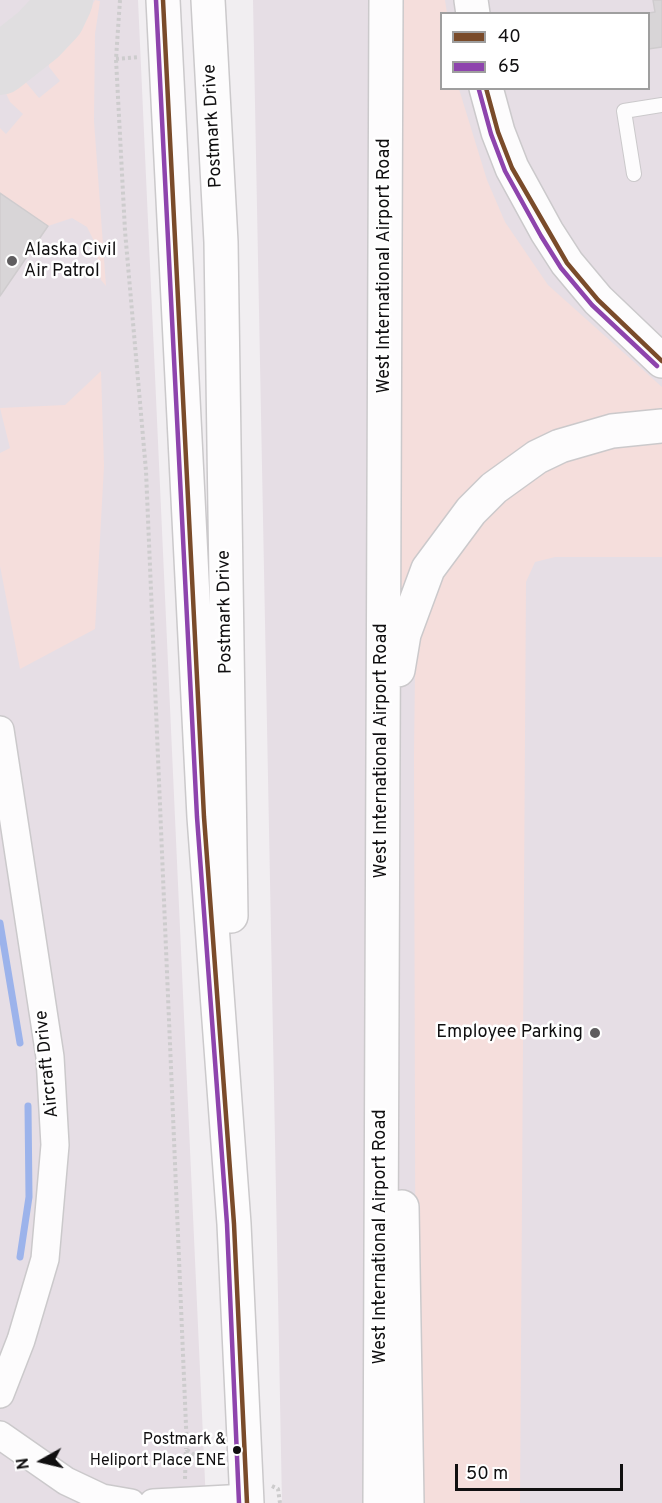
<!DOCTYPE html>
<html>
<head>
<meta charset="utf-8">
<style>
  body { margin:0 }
  #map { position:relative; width:662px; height:1503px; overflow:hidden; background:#f1eef1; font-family:Overpass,sans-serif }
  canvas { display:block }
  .legend { position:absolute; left:440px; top:12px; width:210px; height:78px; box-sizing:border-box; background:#fff; border:2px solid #9f9f9f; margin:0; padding:8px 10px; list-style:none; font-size:18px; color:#100f10 }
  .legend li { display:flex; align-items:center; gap:12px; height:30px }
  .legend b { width:30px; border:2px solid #9f9f9f }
  .north { position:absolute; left:12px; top:1431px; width:60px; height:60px; -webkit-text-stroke:4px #fff; paint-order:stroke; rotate:262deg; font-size:16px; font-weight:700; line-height:24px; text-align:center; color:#100f10 }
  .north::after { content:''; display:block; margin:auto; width:21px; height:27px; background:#100f10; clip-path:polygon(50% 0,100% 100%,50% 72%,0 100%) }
  .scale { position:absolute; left:455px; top:1464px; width:168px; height:27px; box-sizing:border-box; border:3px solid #100f10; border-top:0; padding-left:8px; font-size:18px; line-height:21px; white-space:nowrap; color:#100f10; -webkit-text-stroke:4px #fff; paint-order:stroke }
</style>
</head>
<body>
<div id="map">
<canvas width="662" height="1503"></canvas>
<ul class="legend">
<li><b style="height:8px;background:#7a4b2a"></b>40</li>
<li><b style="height:8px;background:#8e44ad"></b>65</li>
</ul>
<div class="north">N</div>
<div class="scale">50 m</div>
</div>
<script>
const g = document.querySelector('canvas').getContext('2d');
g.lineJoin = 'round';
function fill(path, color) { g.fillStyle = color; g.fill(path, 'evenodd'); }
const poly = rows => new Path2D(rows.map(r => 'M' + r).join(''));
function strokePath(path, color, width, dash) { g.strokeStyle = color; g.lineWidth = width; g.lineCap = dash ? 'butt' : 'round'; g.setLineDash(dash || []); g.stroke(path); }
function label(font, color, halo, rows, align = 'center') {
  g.font = font + ' Overpass,sans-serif'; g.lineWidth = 5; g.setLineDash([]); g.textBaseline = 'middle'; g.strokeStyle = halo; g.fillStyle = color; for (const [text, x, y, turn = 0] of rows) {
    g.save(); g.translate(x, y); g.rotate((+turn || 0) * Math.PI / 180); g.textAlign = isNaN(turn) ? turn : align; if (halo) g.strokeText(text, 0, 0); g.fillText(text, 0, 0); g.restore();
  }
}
fill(poly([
  [0,0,138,0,206,1503,0,1503],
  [253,0,662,0,662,1503,282,1503],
  [442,14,648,14,648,88,442,88]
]), '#e6dee5');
fill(poly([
  [95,0,100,1,95,34,94,121,106,286,101,280,95,243,87,227,72,218,48,226,0,193,0,128,6,134,23,114,10,102,4,89,17,77,24,80,39,98,60,81,49,67,48,54,64,45,76,33],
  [400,0,445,0,447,13,442,14,442,88,459,89,487,180,505,222,548,285,662,387,662,413,573,427,400,601],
  [101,371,104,466,95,629,20,669,0,566,0,453,10,448,0,408,65,405],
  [662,439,662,557,555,557,535,562,526,582,520,1503,416,1503,414,755,415,670,421,624,438,583,479,525,513,490,543,469,585,453]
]), '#f5dedc');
strokePath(poly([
  [0,923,20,1043],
  [20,1257,29,1197,28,1106]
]), '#9cb3eb', 7);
strokePath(poly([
  [0,65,38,35,55,17,63,0]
]), '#e0dee0', 60);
const building = poly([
  [653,0,662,0,662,47,648,49,648,14,643,14,655,12,653,0],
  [0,193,48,226,0,296,0,193]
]);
fill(building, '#d8d5d7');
strokePath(building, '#cfccce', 1.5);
const lane = poly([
  [634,174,624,111,662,105]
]);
const street = poly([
  [0,730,50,1057,55,1145,45,1259,21,1340,0,1394],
  [0,1435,66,1481,102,1498,131,1503],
  [153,1503,247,1498]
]);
const secondary = poly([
  [163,0,204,817,234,1224,247,1503],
  [208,0,221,242,231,916]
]);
const primary = poly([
  [471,0,473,14],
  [486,88,498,132,512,168,547,232,567,263,598,300,662,361],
  [398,670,404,634,428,569,471,511,494,488,537,457,560,446,612,431,662,426],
  [402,1207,407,1503],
  [380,1503,386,0]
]);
strokePath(lane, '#cbc9cb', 16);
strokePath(street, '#cbc9cb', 30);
strokePath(secondary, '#cbc9cb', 36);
strokePath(primary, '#cbc9cb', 36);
strokePath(poly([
  [120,0,116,59,125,231,146,471,187,1450,207,1463,218,1466],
  [116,59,139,57],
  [185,1479,186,1448],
  [272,1486,278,1489,280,1503]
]), '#cdcccd', 4, [3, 3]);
strokePath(lane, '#fdfcfd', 14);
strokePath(street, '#fdfcfd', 27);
strokePath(secondary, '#fdfcfd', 33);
strokePath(primary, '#fdfcfd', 33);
strokePath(poly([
  [163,0,204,817,234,1224,247,1503],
  [486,88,498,132,512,168,567,263,598,300,662,361]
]), '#7a4b2a', 4.5);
strokePath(poly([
  [156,0,197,817,227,1224,239,1503],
  [479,90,491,134,505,171,541,236,561,268,592,305,657,366]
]), '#8e44ad', 4.5);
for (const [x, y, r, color] of [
  [12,261,6,"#5f5d5f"],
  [595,1033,6,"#5f5d5f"],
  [237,1450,5,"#100f10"]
]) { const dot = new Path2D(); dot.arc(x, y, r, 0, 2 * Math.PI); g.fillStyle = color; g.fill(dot); strokePath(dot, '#fff', 2); }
label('16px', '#100f10', '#fff', [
  ["Postmark &",226,1441],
  ["Heliport Place ENE",226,1462]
], 'right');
label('18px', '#100f10', '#fff', [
  ["Postmark Drive",214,126,-93],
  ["West International Airport Road",385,266,-90],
  ["Postmark Drive",226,612,-91],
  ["West International Airport Road",382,751,-90],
  ["Aircraft Drive",48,1064,-96],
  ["West International Airport Road",381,1237,-90]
]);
label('18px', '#100f10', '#fff', [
  ["Alaska Civil",24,251],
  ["Air Patrol",24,272],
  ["Employee Parking",583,1033,"right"]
], 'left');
</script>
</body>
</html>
